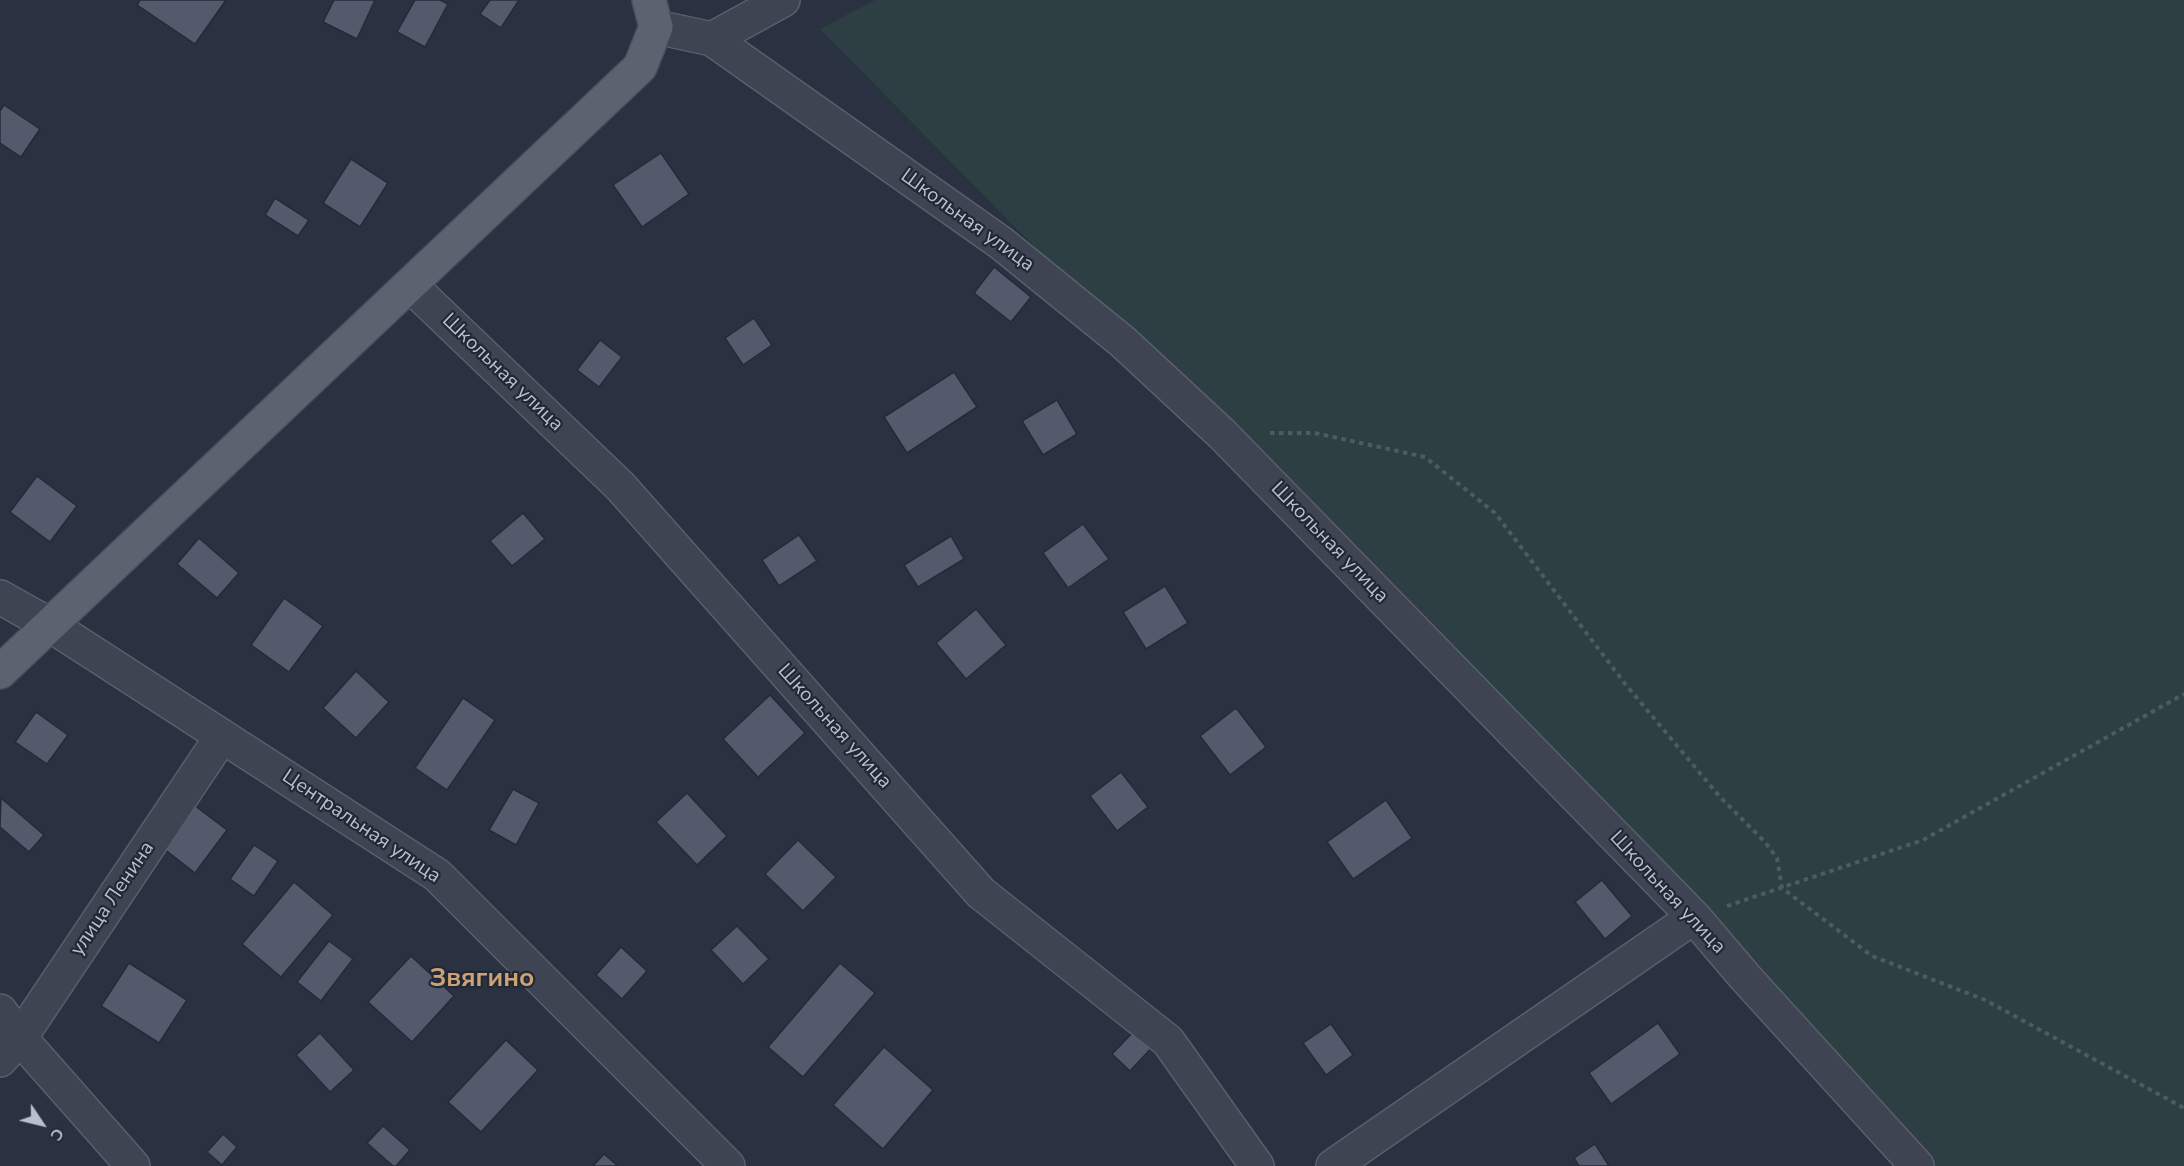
<!DOCTYPE html>
<html>
<head>
<meta charset="utf-8">
<style>
  body { margin:0 }
  #map { position:relative; width:2184px; height:1166px; overflow:hidden; background:#2a3141; font-family:"Nunito Sans",sans-serif }
  canvas { display:block }
  .north { position:absolute; left:12px; top:1094px; width:60px; height:60px; -webkit-text-stroke:4px #222936; paint-order:stroke; rotate:125deg; font-size:16px; font-weight:700; line-height:24px; text-align:center; color:#bbbfcb }
  .north::after { content:''; display:block; margin:auto; width:21px; height:27px; background:#bbbfcb; clip-path:polygon(50% 0,100% 100%,50% 72%,0 100%) }
</style>
</head>
<body>
<div id="map">
<canvas width="2184" height="1166"></canvas>
<div class="north">С</div>
</div>
<script>
const g = document.querySelector('canvas').getContext('2d');
g.lineJoin = 'round';
function fill(path, color) { g.fillStyle = color; g.fill(path, 'evenodd'); }
const poly = rows => new Path2D(rows.map(r => 'M' + r).join(''));
function strokePath(path, color, width, dash) { g.strokeStyle = color; g.lineWidth = width; g.lineCap = dash ? 'butt' : 'round'; g.setLineDash(dash || []); g.stroke(path); }
function label(font, color, halo, rows, align = 'center') {
  g.font = font + ' "Nunito Sans",sans-serif'; g.lineWidth = 4.5; g.setLineDash([]); g.textBaseline = 'middle'; g.strokeStyle = halo; g.fillStyle = color; for (const [text, x, y, turn = 0] of rows) {
    g.save(); g.translate(x, y); g.rotate((+turn || 0) * Math.PI / 180); g.textAlign = isNaN(turn) ? turn : align; if (halo) g.strokeText(text, 0, 0); g.fillText(text, 0, 0); g.restore();
  }
}
fill(poly([
  [875,0,2184,0,2184,1166,1927,1166,1694,917,820,29]
]), '#2d3f43');
const building = poly([
  [140,0,226,0,195,44,137,5,140,0],
  [334,0,375,0,357,39,323,22,334,0],
  [415,0,440,0,448,4,425,47,397,32,415,0],
  [490,0,519,0,501,28,480,14,490,0],
  [4,105,40,129,21,157,0,143,0,111,4,105],
  [661,153,689,194,642,227,613,185,661,153],
  [351,159,388,183,360,227,323,203,351,159],
  [275,198,309,220,298,236,265,215,275,198],
  [994,267,1031,297,1011,322,974,293,994,267],
  [754,318,772,345,743,365,725,338,754,318],
  [600,340,622,357,599,387,577,370,600,340],
  [954,372,977,407,907,453,884,417,954,372],
  [1057,400,1077,434,1043,455,1022,421,1057,400],
  [37,476,77,506,50,542,10,512,37,476],
  [523,513,545,539,512,566,490,541,523,513],
  [1083,524,1109,559,1068,588,1043,553,1083,524],
  [799,535,817,561,779,586,762,560,799,535],
  [951,536,964,559,918,587,904,565,951,536],
  [199,538,239,573,217,598,177,564,199,538],
  [1165,586,1188,623,1146,649,1123,612,1165,586],
  [284,598,323,626,289,672,251,645,284,598],
  [976,609,1006,645,966,679,936,643,976,609],
  [356,671,389,702,356,738,323,708,356,671],
  [770,695,805,733,758,777,723,739,770,695],
  [463,698,495,720,447,790,415,768,463,698],
  [1236,708,1266,747,1230,775,1200,736,1236,708],
  [36,712,68,735,47,764,15,742,36,712],
  [1121,772,1148,807,1117,831,1090,796,1121,772],
  [513,789,539,803,516,845,489,830,513,789],
  [687,793,727,836,697,865,656,822,687,793],
  [1,798,44,835,29,852,0,827,1,798],
  [1386,800,1412,838,1353,879,1327,842,1386,800],
  [194,805,227,830,195,873,163,848,194,805],
  [798,840,836,877,803,911,765,874,798,840],
  [254,845,278,861,254,896,230,879,254,845],
  [1602,880,1632,916,1605,939,1575,902,1602,880],
  [294,882,333,915,281,977,242,944,294,882],
  [737,926,769,959,743,984,711,950,737,926],
  [329,941,353,959,321,1001,297,982,329,941],
  [621,947,647,971,622,999,596,975,621,947],
  [411,956,454,996,412,1042,368,1002,411,956],
  [129,963,187,1000,159,1043,101,1006,129,963],
  [840,963,875,993,803,1077,768,1047,840,963],
  [1658,1023,1680,1054,1611,1104,1589,1073,1658,1023],
  [1331,1024,1353,1055,1326,1075,1303,1043,1331,1024],
  [1140,1025,1158,1041,1130,1071,1112,1054,1140,1025],
  [320,1033,354,1070,330,1092,296,1055,320,1033],
  [506,1040,538,1070,481,1132,448,1102,506,1040],
  [884,1047,933,1090,883,1149,833,1105,884,1047],
  [383,1126,410,1150,396,1166,393,1166,367,1143,383,1126],
  [223,1134,237,1147,222,1165,207,1152,223,1134],
  [1595,1144,1609,1166,1579,1166,1574,1158,1595,1144],
  [604,1154,618,1166,593,1166,604,1154]
]);
fill(building, '#535a6b');
strokePath(building, '#242b38', 1.5);
const minor = poly([
  [656,27,712,39,1001,243,1123,342,1222,434,1694,917,1745,977,1917,1166],
  [712,39,783,0],
  [410,285,620,486,981,893,1168,1041,1257,1166],
  [0,597,50,625,437,875,728,1166],
  [0,1011,20,1038,133,1166],
  [0,1060,20,1038,222,736],
  [1333,1166,1694,917]
]);
const major = poly([
  [0,672,640,67,656,27,649,0]
]);
strokePath(minor, '#595f6b', 36);
strokePath(major, '#474d5a', 36);
strokePath(poly([
  [1270,433,1315,433,1425,457,1495,513,1626,685,1720,797,1765,842,1777,858,1782,888,1872,956,1985,1000,2184,1108],
  [1727,906,1923,840,2184,694]
]), '#4c5c60', 4, [4.5, 4.5]);
strokePath(minor, '#3e4451', 33);
strokePath(major, '#5c6370', 33);
label('20px', '#bbbfcb', '#222936', [
  ["Школьная улица",967,221,36],
  ["Школьная улица",502,373,44],
  ["Школьная улица",1329,543,46],
  ["Школьная улица",834,727,48],
  ["Центральная улица",361,827,34],
  ["Школьная улица",1667,893,47],
  ["улица Ленина",113,899,-56]
]);
label('bold 26px', '#cda274', '#222936', [
  ["Звягино",482,980]
]);
</script>
</body>
</html>
